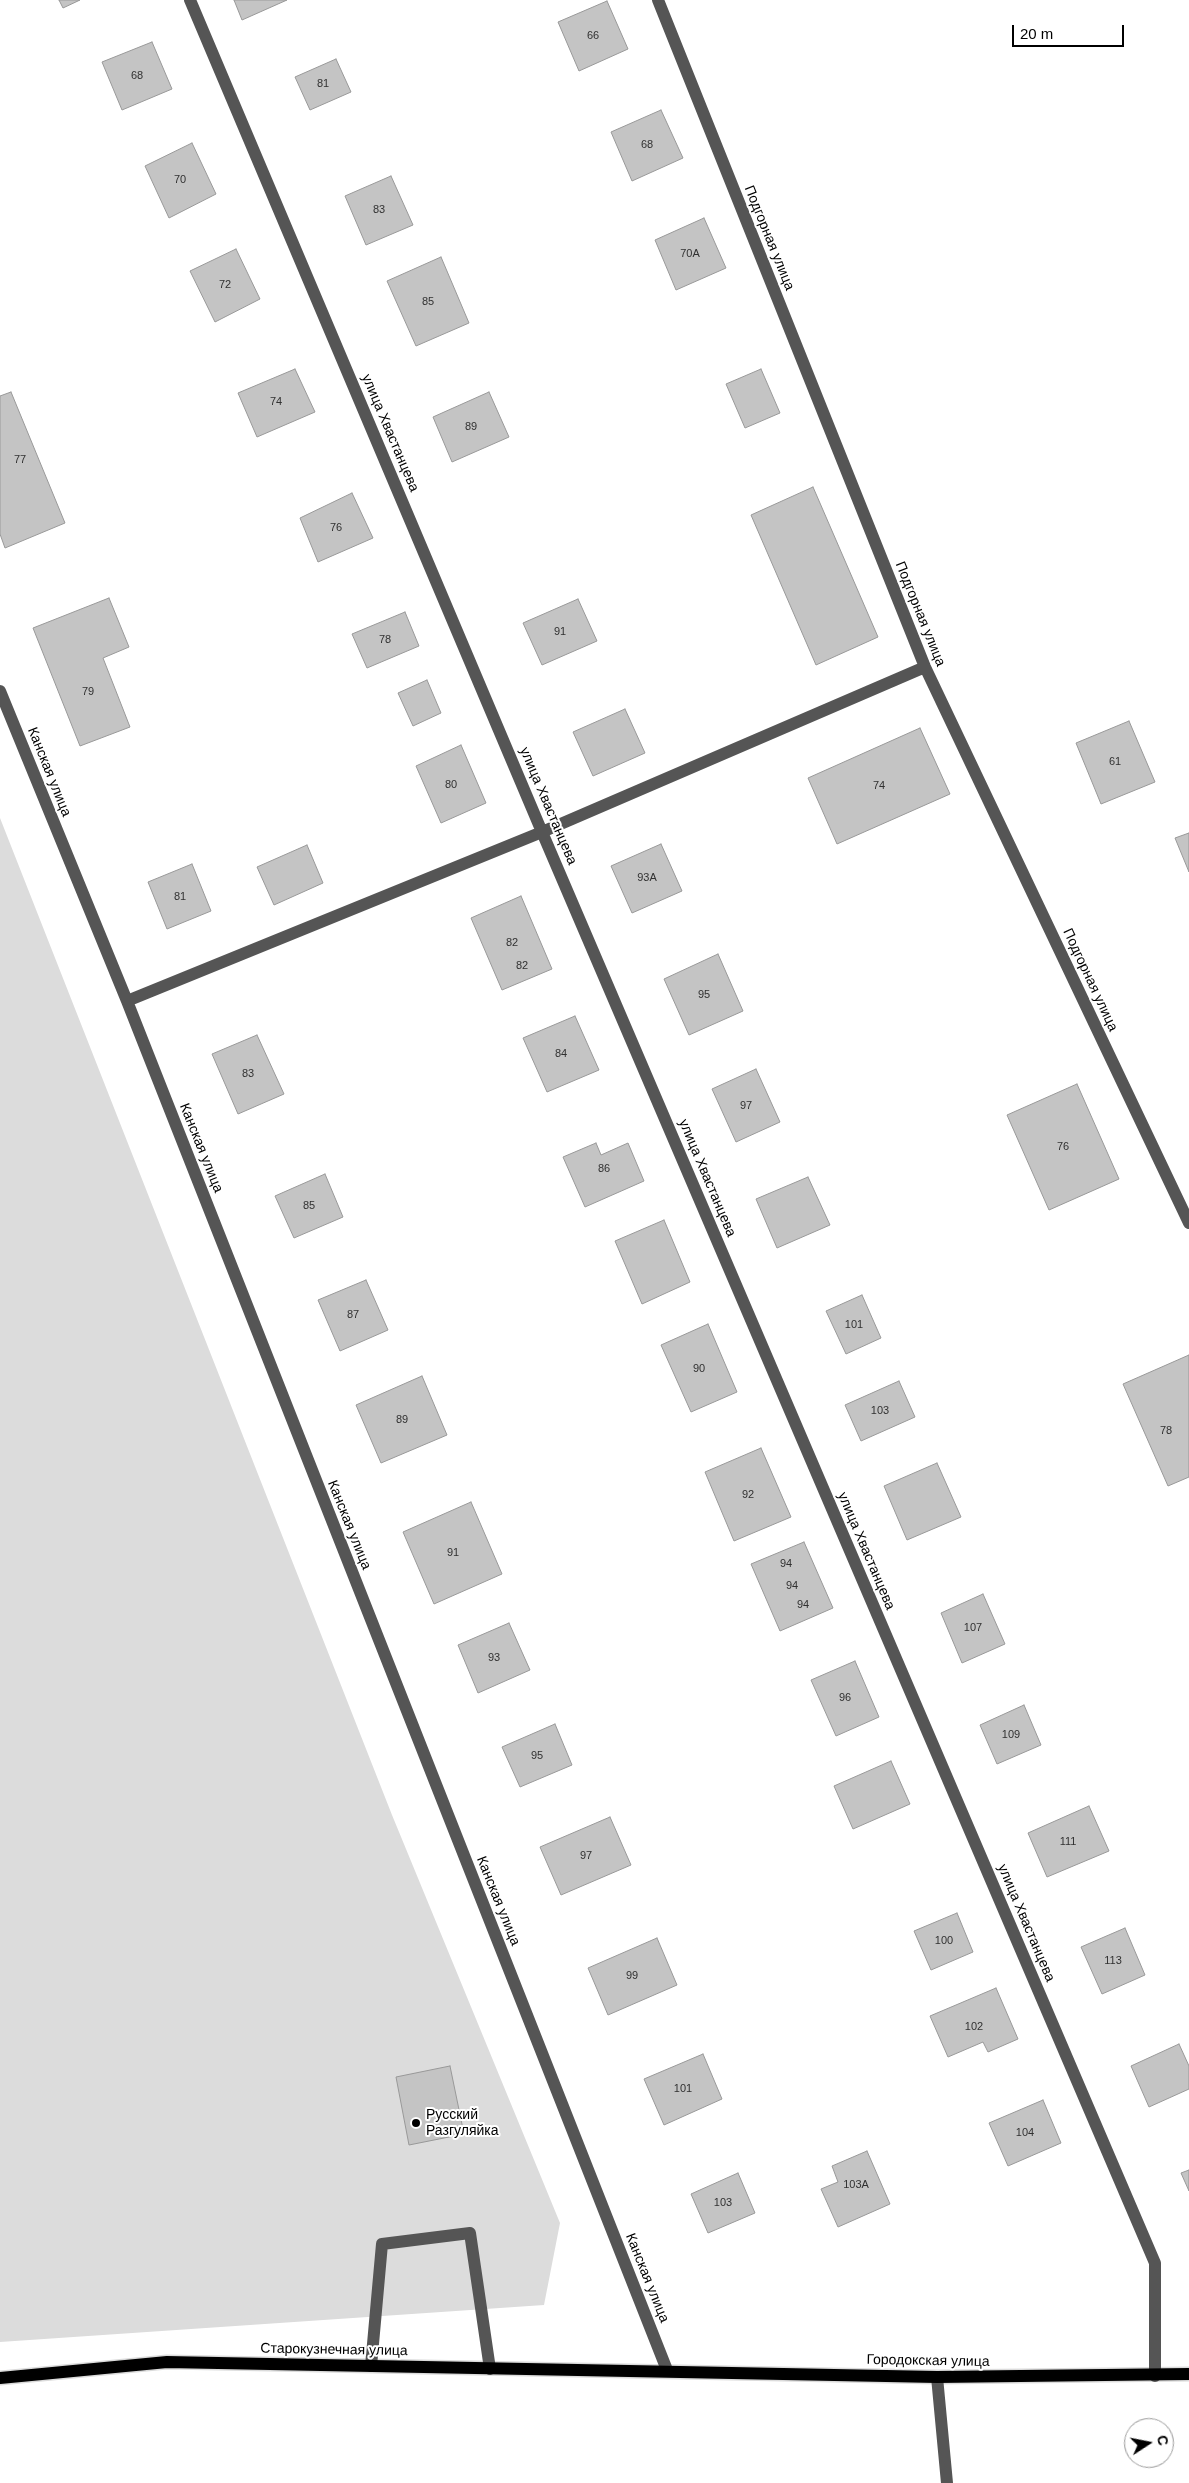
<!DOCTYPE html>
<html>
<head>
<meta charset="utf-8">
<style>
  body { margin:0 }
  #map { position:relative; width:1189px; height:2483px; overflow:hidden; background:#fff; font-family:Helvetica,sans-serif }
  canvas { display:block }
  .north { position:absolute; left:1124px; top:2418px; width:50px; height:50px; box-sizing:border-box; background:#fff; border:1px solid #999; border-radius:50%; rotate:79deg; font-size:14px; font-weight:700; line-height:20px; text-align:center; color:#000 }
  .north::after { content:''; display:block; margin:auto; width:18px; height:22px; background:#000; clip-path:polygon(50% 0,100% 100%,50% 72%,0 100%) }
  .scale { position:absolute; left:1012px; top:25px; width:112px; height:22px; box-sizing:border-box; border:2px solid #000; border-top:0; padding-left:6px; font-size:15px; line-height:18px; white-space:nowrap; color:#000; -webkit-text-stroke:4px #fff; paint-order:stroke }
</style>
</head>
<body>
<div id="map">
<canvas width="1189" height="2483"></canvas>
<div class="north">С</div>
<div class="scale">20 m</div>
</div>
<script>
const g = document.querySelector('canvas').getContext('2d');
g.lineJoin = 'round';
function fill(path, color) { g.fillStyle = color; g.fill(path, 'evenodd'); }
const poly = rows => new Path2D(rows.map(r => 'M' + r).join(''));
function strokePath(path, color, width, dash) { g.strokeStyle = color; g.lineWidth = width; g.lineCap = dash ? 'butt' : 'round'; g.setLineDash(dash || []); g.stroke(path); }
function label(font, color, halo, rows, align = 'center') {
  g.font = font + ' Helvetica,sans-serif'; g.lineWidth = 4; g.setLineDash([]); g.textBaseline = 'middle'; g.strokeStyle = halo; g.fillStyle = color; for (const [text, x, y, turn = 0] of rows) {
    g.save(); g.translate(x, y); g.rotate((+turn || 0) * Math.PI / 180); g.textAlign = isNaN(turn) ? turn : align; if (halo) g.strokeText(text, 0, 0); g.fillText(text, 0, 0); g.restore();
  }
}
fill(poly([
  [0,818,392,1815,560,2223,544,2305,0,2342]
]), '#dcdcdc');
const building = poly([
  [59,0,80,0,63,8,59,0],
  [234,0,287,0,242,20,234,0],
  [607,1,628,49,579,71,558,22,607,1],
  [152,42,172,89,122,110,102,62,152,42],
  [336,59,351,92,310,110,295,77,336,59],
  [661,110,683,158,632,181,611,132,661,110],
  [192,143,216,194,169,218,145,166,192,143],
  [391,176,413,225,366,245,345,196,391,176],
  [704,218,726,268,676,290,655,240,704,218],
  [236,249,260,299,215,322,190,271,236,249],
  [441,257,469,323,416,346,387,281,441,257],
  [295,369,315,412,257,437,238,393,295,369],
  [761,369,780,413,745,428,726,384,761,369],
  [11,392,65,523,5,548,0,534,0,396,11,392],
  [489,392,509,437,452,462,433,417,489,392],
  [813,487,878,637,816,665,751,515,813,487],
  [352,493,373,538,318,562,300,518,352,493],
  [109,598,129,647,103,658,130,727,80,746,33,628,109,598],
  [578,599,597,641,542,665,523,623,578,599],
  [405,612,419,646,367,668,352,634,405,612],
  [427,680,441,713,413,726,398,693,427,680],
  [625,709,645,753,593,776,573,732,625,709],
  [1129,721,1155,782,1101,804,1076,743,1129,721],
  [920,728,950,794,837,844,808,778,920,728],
  [461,745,486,803,441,823,416,766,461,745],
  [1189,833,1189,872,1175,838,1189,833],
  [661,844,682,891,632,913,611,866,661,844],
  [307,845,323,883,274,905,257,867,307,845],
  [192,864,211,911,167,929,148,882,192,864],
  [521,896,552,969,502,990,471,918,521,896],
  [718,954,743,1011,689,1035,664,979,718,954],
  [575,1016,599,1070,547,1092,523,1038,575,1016],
  [257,1035,284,1094,238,1114,212,1054,257,1035],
  [756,1069,780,1122,736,1142,712,1089,756,1069],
  [1077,1084,1119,1179,1049,1210,1007,1115,1077,1084],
  [596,1143,601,1155,628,1143,644,1181,585,1207,563,1157,596,1143],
  [325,1174,343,1217,294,1238,275,1196,325,1174],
  [808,1177,830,1225,777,1248,756,1199,808,1177],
  [664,1220,690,1282,642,1304,615,1241,664,1220],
  [366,1280,388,1330,340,1351,318,1300,366,1280],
  [862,1295,881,1338,846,1354,826,1311,862,1295],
  [708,1324,737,1392,691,1412,661,1345,708,1324],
  [1189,1355,1189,1477,1168,1486,1123,1384,1189,1355],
  [422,1376,447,1435,381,1463,356,1405,422,1376],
  [899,1381,915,1417,861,1441,845,1405,899,1381],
  [761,1448,791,1517,734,1541,705,1472,761,1448],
  [937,1463,961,1517,907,1540,884,1486,937,1463],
  [471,1502,502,1574,434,1604,403,1532,471,1502],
  [804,1542,833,1608,780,1631,751,1564,804,1542],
  [983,1594,1005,1644,962,1663,941,1613,983,1594],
  [509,1623,530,1670,478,1693,458,1645,509,1623],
  [855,1661,879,1717,836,1736,811,1680,855,1661],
  [1024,1705,1041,1745,997,1764,980,1725,1024,1705],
  [555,1724,572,1765,520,1787,502,1747,555,1724],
  [891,1761,910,1804,853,1829,834,1786,891,1761],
  [1089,1806,1109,1851,1047,1877,1028,1833,1089,1806],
  [610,1817,631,1865,561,1895,540,1847,610,1817],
  [957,1913,973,1952,931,1970,914,1931,957,1913],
  [1125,1928,1145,1975,1102,1994,1081,1947,1125,1928],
  [657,1938,677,1985,608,2015,588,1968,657,1938],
  [996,1988,1018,2039,988,2052,983,2042,948,2057,930,2016,996,1988],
  [1179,2044,1189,2066,1189,2089,1149,2107,1131,2066,1179,2044],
  [703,2054,722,2099,664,2125,644,2079,703,2054],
  [450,2066,464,2134,409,2145,396,2077,450,2066],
  [1043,2100,1061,2143,1008,2166,989,2123,1043,2100],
  [867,2151,890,2204,838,2227,821,2189,838,2182,832,2166,867,2151],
  [1189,2170,1189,2191,1181,2173,1189,2170],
  [738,2173,755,2213,708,2233,691,2194,738,2173]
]);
fill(building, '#c4c4c4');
strokePath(building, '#999', 1);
const major = poly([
  [0,2378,167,2362,937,2377,1189,2374]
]);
strokePath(major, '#dbdbdb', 15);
strokePath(poly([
  [190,0,542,832,1155,2263,1155,2376],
  [658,0,925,667,1189,1223],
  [0,691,127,1001,667,2370],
  [127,1001,542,832,925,667],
  [371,2366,382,2244,470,2233,490,2369],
  [937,2377,947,2483]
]), '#555', 12);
strokePath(major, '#000', 12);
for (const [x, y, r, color] of [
  [416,2123,5,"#000"]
]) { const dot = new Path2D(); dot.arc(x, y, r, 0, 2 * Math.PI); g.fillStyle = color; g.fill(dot); strokePath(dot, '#fff', 2); }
label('11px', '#313131', null, [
  ["66",593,36],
  ["68",137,76],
  ["81",323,84],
  ["68",647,145],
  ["70",180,180],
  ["83",379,210],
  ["70А",690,254],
  ["72",225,285],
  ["85",428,302],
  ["74",276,402],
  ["89",471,427],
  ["77",20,460],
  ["76",336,528],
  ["91",560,632],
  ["78",385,640],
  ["79",88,692],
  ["61",1115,762],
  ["80",451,785],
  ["74",879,786],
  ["93А",647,878],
  ["81",180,897],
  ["82",512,943],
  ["82",522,966],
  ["95",704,995],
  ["84",561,1054],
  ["83",248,1074],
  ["97",746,1106],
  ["76",1063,1147],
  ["86",604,1169],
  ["85",309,1206],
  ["87",353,1315],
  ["101",854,1325],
  ["90",699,1369],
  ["103",880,1411],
  ["89",402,1420],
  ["78",1166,1431],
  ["92",748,1495],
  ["91",453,1553],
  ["94",786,1564],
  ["94",792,1586],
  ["94",803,1605],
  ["107",973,1628],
  ["93",494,1658],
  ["96",845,1698],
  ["109",1011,1735],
  ["95",537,1756],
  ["111",1068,1842],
  ["97",586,1856],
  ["100",944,1941],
  ["113",1113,1961],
  ["99",632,1976],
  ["102",974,2027],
  ["101",683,2089],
  ["104",1025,2133],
  ["103А",856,2185],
  ["103",723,2203]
]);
label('14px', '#000', '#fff', [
  ["Подгорная улица",769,238,68],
  ["улица Хвастанцева",390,433,67],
  ["Подгорная улица",920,614,68],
  ["Канская улица",49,772,68],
  ["улица Хвастанцева",548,806,67],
  ["Подгорная улица",1090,980,65],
  ["Канская улица",201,1148,68],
  ["улица Хвастанцева",707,1178,67],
  ["Канская улица",349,1525,68],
  ["улица Хвастанцева",866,1551,67],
  ["Канская улица",498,1901,68],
  ["улица Хвастанцева",1026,1923,67],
  ["Канская улица",647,2278,68],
  ["Старокузнечная улица",334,2350,1],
  ["Городокская улица",928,2361,1]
]);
label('14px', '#000', '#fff', [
  ["Русский",426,2115],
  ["Разгуляйка",426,2131]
], 'left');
</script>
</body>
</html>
